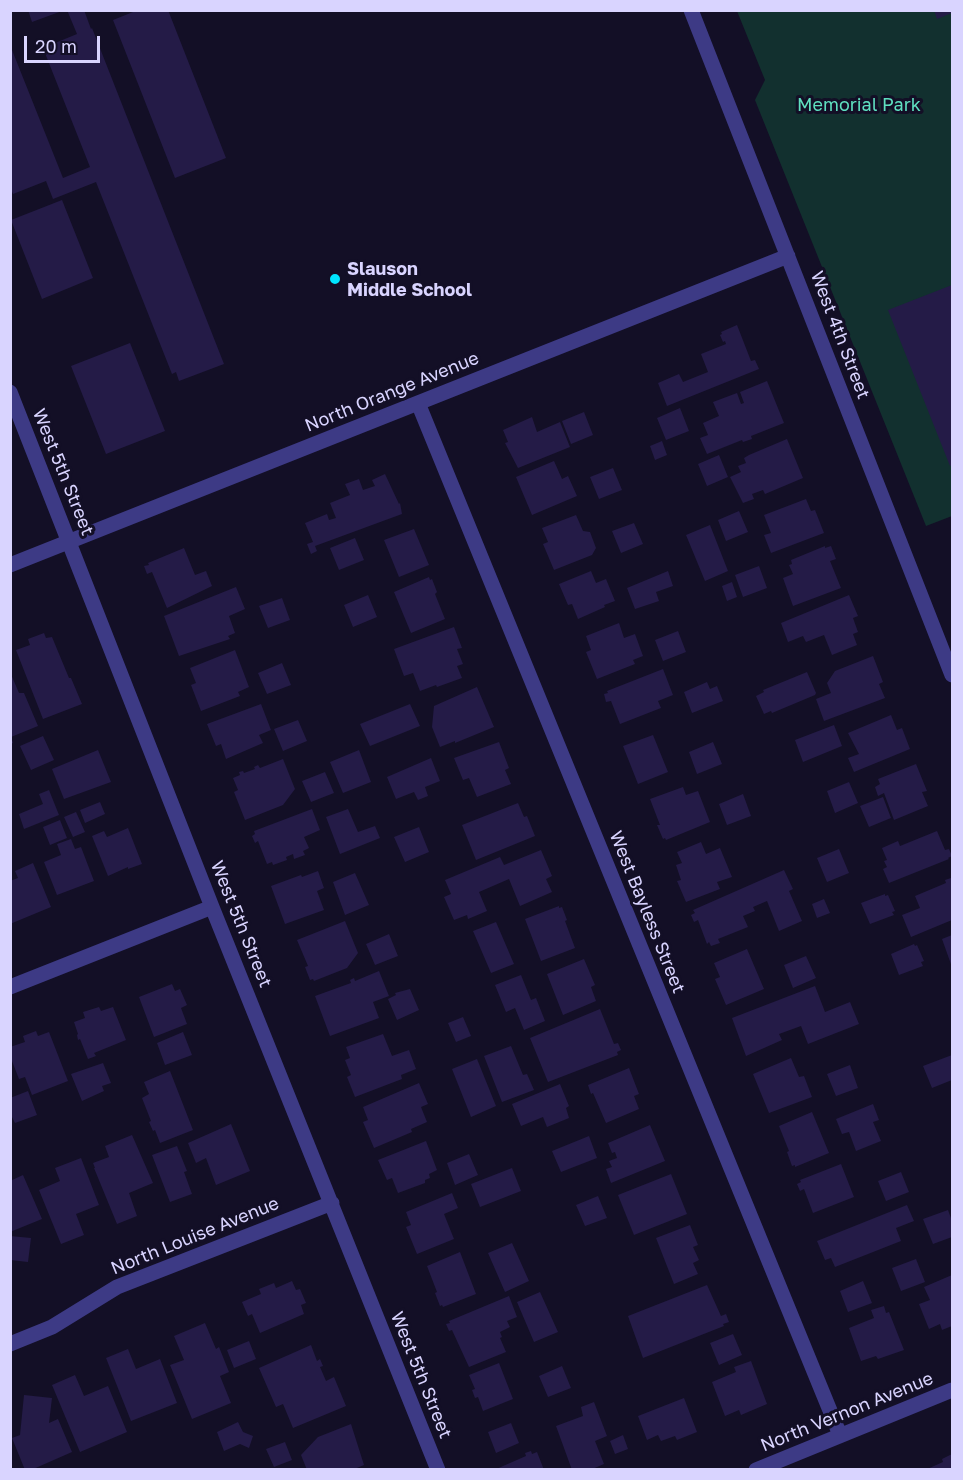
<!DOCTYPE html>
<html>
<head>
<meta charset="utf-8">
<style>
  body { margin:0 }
  #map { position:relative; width:963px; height:1480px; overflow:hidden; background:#130f26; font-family:"Golos Text",sans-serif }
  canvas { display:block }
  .frame { position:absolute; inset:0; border:12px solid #d9d4ff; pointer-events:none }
  .scale { position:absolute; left:24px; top:36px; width:76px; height:27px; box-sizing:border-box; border:3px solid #d9d4ff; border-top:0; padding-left:8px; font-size:18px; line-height:21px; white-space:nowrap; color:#d9d4ff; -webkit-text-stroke:4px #130f26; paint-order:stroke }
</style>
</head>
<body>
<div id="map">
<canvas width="963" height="1480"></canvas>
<div class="frame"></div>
<div class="scale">20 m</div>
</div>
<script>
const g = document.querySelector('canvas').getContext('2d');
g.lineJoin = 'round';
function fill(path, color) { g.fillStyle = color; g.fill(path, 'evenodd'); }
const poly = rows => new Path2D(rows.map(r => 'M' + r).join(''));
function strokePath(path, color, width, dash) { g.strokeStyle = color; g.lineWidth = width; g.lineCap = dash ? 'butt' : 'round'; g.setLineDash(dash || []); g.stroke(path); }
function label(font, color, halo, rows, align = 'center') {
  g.font = font + ' "Golos Text",sans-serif'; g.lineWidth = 6; g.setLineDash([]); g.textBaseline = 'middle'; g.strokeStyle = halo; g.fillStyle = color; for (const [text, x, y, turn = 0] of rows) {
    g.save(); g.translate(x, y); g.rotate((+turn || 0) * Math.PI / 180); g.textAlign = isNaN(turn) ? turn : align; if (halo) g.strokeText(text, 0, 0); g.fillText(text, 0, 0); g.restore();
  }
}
fill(poly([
  [737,11,952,11,952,516,926,526,755,100,765,80]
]), '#12302f');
fill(poly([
  [28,10,62,10,62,11,32,22],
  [67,10,84,10,91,29,92,28,224,364,179,381,176,372,172,374,96,182,53,199,46,181,13,194,10,187,10,45,63,178,90,167,43,48,77,34],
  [138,10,168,10,226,158,175,178,113,20],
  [934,10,952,10,952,13,937,19],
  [62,200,93,278,42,299,11,220],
  [952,285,952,465,950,466,888,310],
  [737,325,751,361,755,360,759,369,667,406,658,383,679,374,683,382,708,372,701,354,726,344,725,341,723,342,720,335,722,334,721,332],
  [130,343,165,431,106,454,71,366],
  [767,381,784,423,751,436,752,439,743,442,742,440,707,454,700,438,708,435,703,423,719,416,713,402,737,393,741,404,744,403,740,392],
  [680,408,689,431,666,440,657,418],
  [584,412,593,435,571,444,562,421],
  [532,417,537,432,560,422,570,447,518,468,505,443,508,442,503,430],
  [787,439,803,478,765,494,763,490,752,494,754,499,743,503,730,477,741,472,738,466,746,463,744,458,749,455],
  [662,441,667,455,655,460,650,446],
  [719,455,728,477,707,486,698,464],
  [554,461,562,479,568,476,577,496,532,515,516,477],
  [613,468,622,490,599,499,590,477],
  [385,474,399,504,400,503,402,514,315,546,317,551,311,554,307,544,313,542,305,523,327,514,329,520,336,518,330,503,350,495,345,484,359,479,363,490,375,486,372,480],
  [806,499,811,511,815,510,824,533,771,553,764,535,771,533,764,515],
  [739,511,748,532,726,541,718,520],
  [576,515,583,531,590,532,596,548,592,555,554,570,543,544,548,542,542,528],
  [634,523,643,544,621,553,612,531],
  [710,525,728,571,705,581,686,535],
  [414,529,429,565,399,577,384,540],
  [355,538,364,560,339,570,330,548],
  [825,546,825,548,831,546,836,559,830,561,841,588,793,606,783,578,793,574,789,565,792,564,791,560],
  [184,548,195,575,206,571,212,586,167,608,152,572,147,574,144,566,149,565,148,563],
  [759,566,767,588,743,597,735,575],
  [591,571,596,583,606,579,615,601,604,605,605,607,578,619,572,604,568,605,559,584],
  [668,571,673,586,656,592,659,601,635,609,627,588],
  [429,577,430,580,432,579,437,592,435,594,445,619,411,633,394,592],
  [732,582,737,597,727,601,722,586],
  [236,587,245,609,229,616,235,633,228,636,230,639,179,656,164,616],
  [368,595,377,617,353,627,344,605],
  [849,595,858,616,853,618,858,632,853,634,857,645,832,655,824,635,806,642,803,636,788,642,781,623],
  [282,598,290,620,268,628,259,606],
  [619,623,624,638,635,634,643,656,633,660,635,664,597,679,586,652,591,650,586,636],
  [454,627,462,648,457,649,463,664,457,666,462,678,437,687,436,685,420,691,413,673,404,676,394,649],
  [678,631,686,652,663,661,655,640],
  [44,633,46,638,52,637,69,678,71,678,82,704,43,719,16,650,30,645,28,639],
  [235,650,249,687,238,692,240,696,201,711,191,685,196,683,190,668],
  [873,656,883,682,879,684,885,698,824,721,816,699,831,693,827,683,835,671],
  [282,663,291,685,267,694,258,673],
  [663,669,673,695,658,701,661,708,620,724,611,701,606,702,604,694,608,693,607,691],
  [10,672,19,693,24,693,38,726,11,737,13,743,10,744],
  [807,672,816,693,815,695,772,713,771,711,764,714,756,696,764,692,763,690],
  [707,682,710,689,717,686,723,701,692,713,684,692],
  [477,687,494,727,455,743,455,741,440,747,432,727,434,706],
  [261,704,271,730,259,735,263,743,226,759,221,744,216,746,207,724],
  [410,704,420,726,370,746,360,724],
  [891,715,897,730,902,728,910,749,854,772,848,758,859,754,848,733],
  [298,720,307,741,283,751,274,729],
  [834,725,842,746,803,762,795,740],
  [653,735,668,772,638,784,623,746],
  [43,736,54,760,31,770,20,746],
  [499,742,509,768,505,770,511,784,477,797,469,778,463,780,454,758],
  [713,742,722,764,697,774,689,752],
  [98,750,111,782,64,799,52,769],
  [359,750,371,782,343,793,330,762],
  [431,758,440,781,425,787,428,796,418,800,414,792,396,799,387,777],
  [283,759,295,789,283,805,245,820,234,792,238,790,233,778,240,775,239,772,243,771,244,773,255,769,254,767,258,765,260,768],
  [916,764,927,791,922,792,928,806,894,820,884,793,878,796,875,787,880,784,878,779],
  [325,772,334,793,311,802,302,781],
  [849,782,858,803,835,813,827,791],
  [683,787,686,795,698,791,710,822,666,840,665,838,663,839,657,825,660,825,650,799],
  [49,790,59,815,24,829,19,814,43,804,39,794],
  [743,794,751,816,727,825,719,804],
  [883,797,891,818,869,827,860,806],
  [100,802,105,814,85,823,80,810],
  [518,803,524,817,527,816,535,836,476,860,462,825],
  [312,809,320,830,304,837,309,848,303,851,305,855,294,859,293,854,286,857,287,860,273,865,272,862,267,864,258,841,255,843,252,836,255,834,254,831],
  [348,809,358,832,375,826,380,838,340,854,326,817],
  [76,812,85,832,73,837,64,817],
  [60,820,67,838,50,845,43,827],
  [419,827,429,852,405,862,394,837],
  [128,828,142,864,128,869,128,867,108,876,92,836,104,831,107,837],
  [937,831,945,850,949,849,952,856,948,858,949,859,889,883,883,869,887,867,884,861,887,860,882,848,898,841,900,846],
  [71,839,75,849,81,847,94,881,57,895,44,862,61,855,57,844],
  [701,842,706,854,720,848,732,877,717,882,720,889,686,902,677,881,681,880,676,865,682,863,677,852],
  [839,849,849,873,827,882,817,858],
  [541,850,552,876,546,879,552,892,520,906,509,879,479,892,487,911,468,919,467,915,454,920,444,897,451,894,445,880,500,857,504,865],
  [33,863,51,907,10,924,10,881,18,878,15,871],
  [784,870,793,889,789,891,802,921,779,931,767,901,753,907,755,911,743,916,748,927,718,939,720,943,711,946,709,942,707,944,698,920,694,922,691,915,695,913,693,910],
  [318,871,324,888,317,891,324,910,285,924,271,886,301,875,302,877],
  [355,873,369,905,345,915,333,882],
  [951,878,952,882,952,920,911,937,902,915,920,908,915,896,946,883,945,880],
  [885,894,885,896,888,895,895,911,892,912,894,915,870,924,861,903],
  [824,899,830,913,817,918,812,904],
  [559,906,559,908,562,907,567,920,565,921,575,948,541,961,525,919],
  [345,921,358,953,347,968,314,981,313,979,310,980,305,967,308,966,297,940],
  [496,922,514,964,491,973,473,931],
  [389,934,398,956,375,965,366,944],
  [952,935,952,967,942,939],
  [914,944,915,946,917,945,924,961,921,962,923,966,899,975,891,954],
  [747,949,764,989,726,1005,715,979,720,977,714,963],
  [806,956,816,978,793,988,784,965],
  [584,959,595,985,591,987,596,1001,563,1015,547,974],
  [379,971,389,996,373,1002,379,1018,330,1036,315,996,351,983,350,980,354,978,355,981],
  [521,975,531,1000,536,998,545,1021,524,1030,515,1008,506,1012,495,985],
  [172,984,175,991,180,989,187,1005,181,1008,187,1024,154,1037,139,997],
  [815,986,825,1012,850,1002,859,1024,808,1044,801,1026,779,1034,782,1040,746,1056,732,1018],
  [410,989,419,1010,397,1020,388,999,396,995,395,993],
  [99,1007,101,1011,113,1007,126,1040,94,1053,96,1056,88,1059,80,1039,78,1040,77,1035,78,1034,74,1022,85,1018,83,1012],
  [600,1009,614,1044,618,1043,621,1050,617,1052,618,1055,548,1082,530,1038],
  [463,1017,471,1036,456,1042,448,1023],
  [36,1031,38,1036,49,1032,68,1081,32,1095,25,1077,19,1079,10,1056,10,1047,25,1042,23,1036],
  [183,1032,192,1055,165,1065,157,1043],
  [383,1034,392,1056,409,1050,416,1069,401,1075,402,1079,355,1097,347,1077,351,1075,345,1060,350,1058,346,1047],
  [511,1046,523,1075,527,1074,534,1090,502,1102,484,1056],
  [952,1055,952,1080,932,1088,923,1066],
  [791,1058,799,1077,804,1076,812,1097,769,1113,753,1074],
  [477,1059,496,1106,471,1117,452,1069],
  [103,1063,111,1083,102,1086,104,1091,82,1101,71,1074],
  [850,1065,858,1088,836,1096,827,1074],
  [629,1068,639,1094,634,1096,639,1109,606,1123,593,1093,591,1094,588,1085],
  [170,1071,193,1130,160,1143,155,1130,153,1131,149,1122,151,1121,142,1098,149,1094,144,1082],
  [419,1083,428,1104,421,1107,427,1122,411,1129,412,1132,374,1148,363,1122,368,1120,363,1107],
  [560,1084,569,1106,566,1108,569,1118,547,1127,543,1117,521,1126,512,1104],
  [28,1091,37,1115,15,1123,10,1113,10,1098],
  [873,1104,879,1120,873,1122,881,1141,856,1151,849,1132,842,1134,836,1119],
  [812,1112,829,1153,795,1167,795,1165,792,1166,787,1152,789,1151,779,1126],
  [231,1124,250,1171,216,1185,206,1158,196,1163,188,1143],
  [650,1125,665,1161,611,1183,606,1169,612,1167,609,1161,617,1158,615,1152,612,1153,608,1143],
  [132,1135,153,1183,129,1193,137,1216,117,1224,94,1168,95,1168,93,1163,109,1157,105,1146],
  [589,1136,597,1158,561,1172,552,1151],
  [426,1141,437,1170,429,1174,430,1178,425,1180,425,1183,398,1193,392,1178,387,1180,378,1160],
  [177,1146,187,1171,184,1172,192,1194,170,1202,152,1155],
  [469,1154,478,1175,455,1185,447,1163],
  [81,1158,99,1205,76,1214,84,1235,61,1244,39,1190,60,1181,55,1168],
  [841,1164,854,1197,813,1213,804,1189,800,1191,797,1184,801,1182,800,1180],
  [512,1168,521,1191,480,1207,471,1184],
  [901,1172,909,1192,886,1201,878,1181],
  [671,1174,687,1214,634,1235,618,1195],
  [23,1175,42,1219,10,1232,10,1181],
  [452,1193,458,1208,444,1214,454,1239,417,1254,406,1227,411,1225,406,1212],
  [598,1196,607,1218,585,1226,576,1205],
  [907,1205,914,1221,896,1228,901,1241,835,1267,831,1258,825,1260,817,1241],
  [948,1210,952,1221,952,1237,933,1244,923,1219],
  [690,1225,698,1245,693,1247,699,1260,693,1263,698,1274,674,1284,656,1238],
  [10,1236,31,1238,28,1262,10,1260],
  [512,1243,529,1281,505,1292,488,1253],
  [460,1252,476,1294,443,1307,442,1305,440,1306,435,1293,437,1292,427,1266],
  [916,1259,925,1282,901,1291,892,1268],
  [952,1275,952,1326,942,1330,940,1324,929,1329,919,1304,930,1300,924,1287],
  [292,1281,296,1290,300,1289,306,1303,301,1305,304,1314,260,1333,252,1314,248,1316,242,1302,261,1294,259,1289,274,1283,276,1288],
  [863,1281,872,1303,848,1312,840,1291],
  [707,1285,721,1316,726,1314,729,1322,723,1324,724,1326,643,1358,628,1316],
  [540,1292,558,1332,534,1342,517,1302],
  [509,1296,517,1317,507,1321,510,1327,500,1332,502,1337,500,1338,506,1352,469,1367,452,1330,449,1331,446,1324,450,1323,449,1321],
  [884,1306,886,1313,889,1312,904,1350,878,1359,876,1356,861,1361,849,1328,874,1318,871,1310],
  [205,1323,216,1349,219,1347,229,1372,220,1376,231,1403,192,1419,170,1365,184,1360,174,1336],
  [733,1334,742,1355,719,1365,710,1343],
  [249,1341,256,1359,234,1368,227,1350],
  [311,1345,317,1361,320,1359,323,1366,320,1367,326,1381,334,1377,346,1406,293,1428,283,1404,276,1407,259,1368],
  [128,1349,136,1369,160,1359,177,1403,131,1421,106,1358],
  [751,1361,767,1404,741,1415,739,1410,725,1416,712,1382,736,1372,734,1367],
  [499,1363,513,1399,483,1411,478,1397,475,1398,472,1390,475,1389,469,1375],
  [562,1366,571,1388,548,1397,539,1376],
  [75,1375,84,1396,108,1386,127,1432,80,1452,52,1385],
  [24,1395,52,1398,49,1423,58,1419,72,1452,31,1470,25,1470,12,1438,20,1435],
  [684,1398,697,1432,677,1440,675,1436,661,1441,658,1435,647,1440,638,1416],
  [594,1402,607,1436,595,1441,604,1464,590,1470,572,1470,556,1426,583,1416,581,1407],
  [238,1422,243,1432,253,1436,249,1448,240,1444,224,1451,217,1432],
  [511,1423,519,1443,496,1453,488,1432],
  [351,1424,364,1465,352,1470,307,1470,301,1455,318,1437],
  [623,1435,628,1449,615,1454,610,1441],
  [285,1442,292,1460,274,1467,266,1449],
  [531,1451,532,1454,537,1452,544,1470,494,1470,526,1456,525,1453],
  [952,1454,952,1470,925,1470,943,1462,942,1459]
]), '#241b47');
strokePath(poly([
  [691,10,952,675],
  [10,392,212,907,438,1470],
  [418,403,840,1435],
  [10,565,788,256],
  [10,987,212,907],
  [10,1344,52,1327,117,1287,332,1203],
  [756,1470,952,1390]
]), '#3d3a85', 15);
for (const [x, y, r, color] of [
  [335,279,6,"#00e5ff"]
]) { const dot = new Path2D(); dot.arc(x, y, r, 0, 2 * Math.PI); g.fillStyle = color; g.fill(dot); strokePath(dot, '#130f26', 2); }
label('18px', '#5fe0c0', '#130f26', [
  ["Memorial Park",859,105]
]);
label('bold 18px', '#d9d4ff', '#130f26', [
  ["Slauson",347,269],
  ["Middle School",347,290]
], 'left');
label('18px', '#d9d4ff', '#130f26', [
  ["West 4th Street",840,335,69],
  ["North Orange Avenue",392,392,-22],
  ["West 5th Street",63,472,68],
  ["West Bayless Street",647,912,68],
  ["West 5th Street",241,924,68],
  ["North Louise Avenue",195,1236,-22],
  ["West 5th Street",421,1375,68],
  ["North Vernon Avenue",847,1412,-22]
]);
</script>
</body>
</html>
